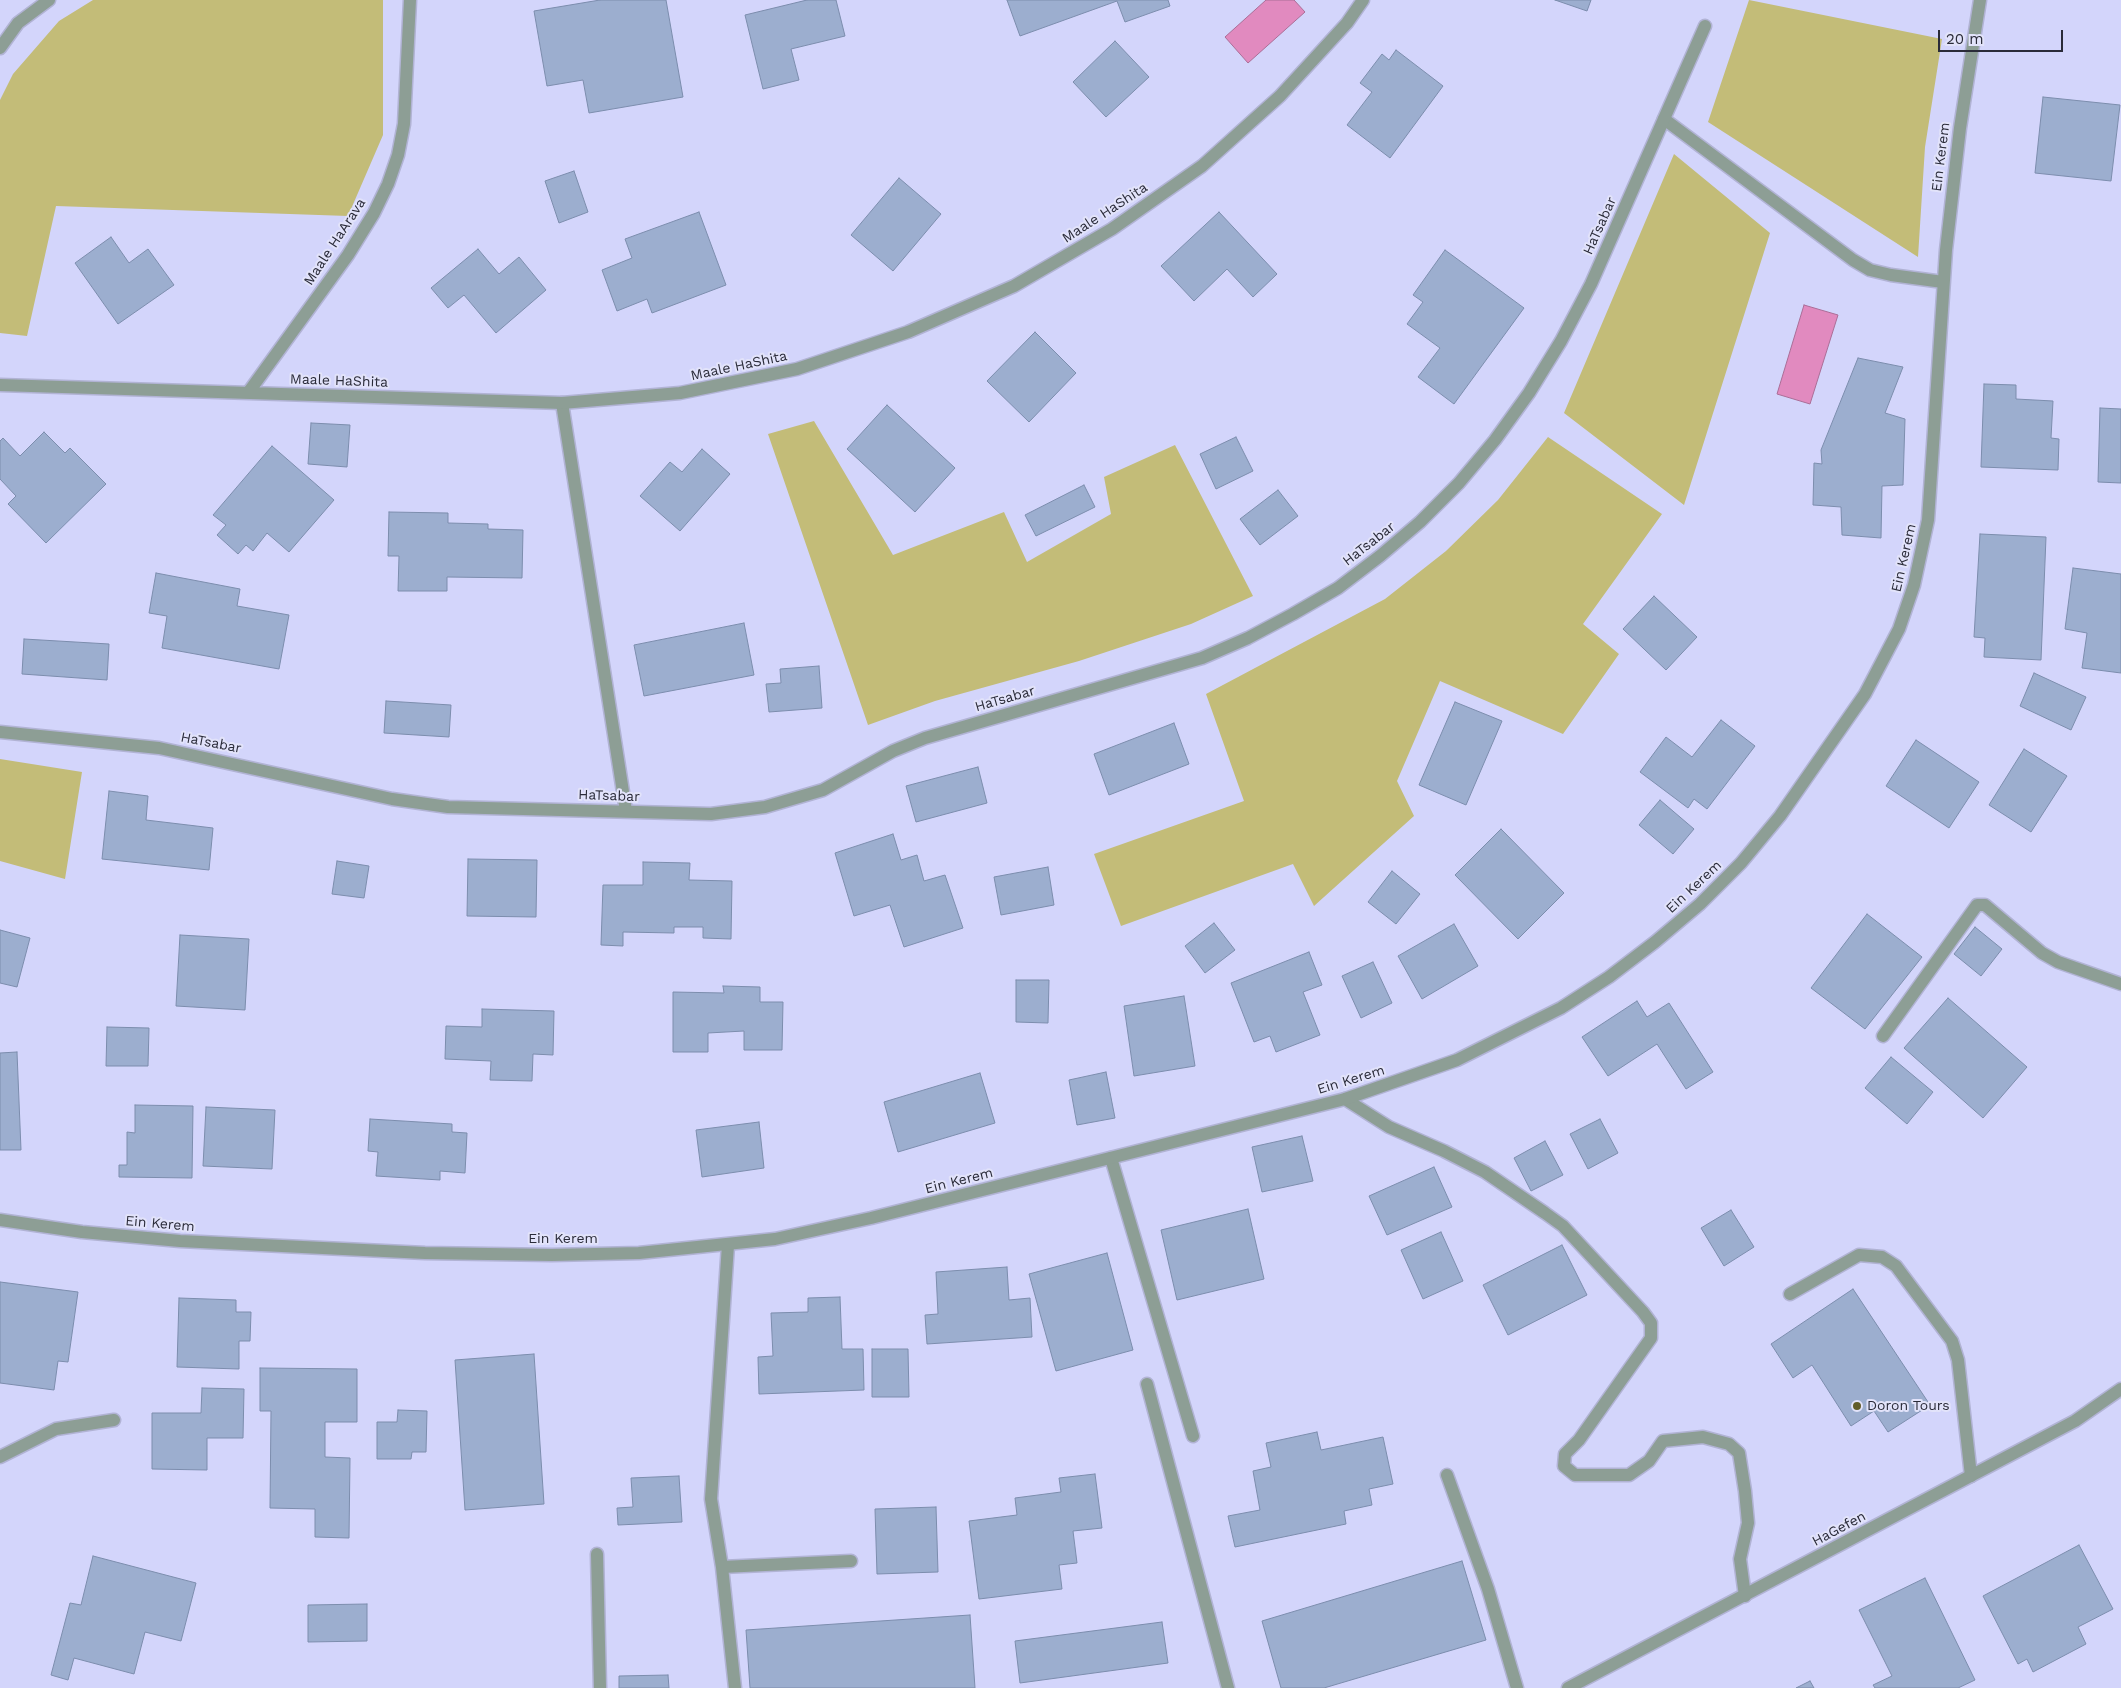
<!DOCTYPE html>
<html>
<head>
<meta charset="utf-8">
<style>
  body { margin:0 }
  #map { position:relative; width:2121px; height:1688px; overflow:hidden; background:#d3d5fb; font-family:"Work Sans",sans-serif }
  canvas { display:block }
  .scale { position:absolute; left:1938px; top:30px; width:125px; height:22px; box-sizing:border-box; border:2px solid #2a2b39; border-top:0; padding-left:6px; font-size:15px; line-height:18px; white-space:nowrap; color:#2a2b39; -webkit-text-stroke:4px #e2e3fa; paint-order:stroke }
</style>
</head>
<body>
<div id="map">
<canvas width="2121" height="1688"></canvas>
<div class="scale">20 m</div>
</div>
<script>
const g = document.querySelector('canvas').getContext('2d');
g.lineJoin = 'round';
function fill(path, color) { g.fillStyle = color; g.fill(path, 'evenodd'); }
const poly = rows => new Path2D(rows.map(r => 'M' + r).join(''));
function strokePath(path, color, width, dash) { g.strokeStyle = color; g.lineWidth = width; g.lineCap = dash ? 'butt' : 'round'; g.setLineDash(dash || []); g.stroke(path); }
function label(font, color, halo, rows, align = 'center') {
  g.font = font + ' "Work Sans",sans-serif'; g.lineWidth = 4; g.setLineDash([]); g.textBaseline = 'middle'; g.strokeStyle = halo; g.fillStyle = color; for (const [text, x, y, turn = 0] of rows) {
    g.save(); g.translate(x, y); g.rotate((+turn || 0) * Math.PI / 180); g.textAlign = isNaN(turn) ? turn : align; if (halo) g.strokeText(text, 0, 0); g.fillText(text, 0, 0); g.restore();
  }
}
fill(poly([
  [93,0,383,0,383,135,348,216,56,206,27,336,0,333,0,100,13,74,59,21],
  [1749,0,1942,39,1925,147,1918,257,1708,122],
  [1674,154,1770,233,1684,505,1564,413],
  [814,421,893,555,1004,512,1027,562,1111,514,1104,477,1175,445,1253,596,1191,624,1079,661,935,701,868,725,768,434],
  [1548,437,1662,514,1583,624,1619,654,1563,734,1440,681,1397,781,1414,816,1314,906,1293,864,1121,926,1094,854,1244,801,1206,694,1385,599,1446,551,1498,500],
  [0,759,82,772,65,879,0,861]
]), '#c3bc78');
const water = poly([
  [1266,0,1294,0,1305,12,1248,63,1225,37,1266,0],
  [1804,305,1838,315,1810,404,1777,394,1804,305]
]);
fill(water, '#e18abf');
strokePath(water, '#aa6e97', 1);
const building = poly([
  [600,0,666,0,683,97,589,113,583,80,547,86,534,11,600,0],
  [807,0,836,0,845,36,791,49,799,80,763,89,745,15,807,0],
  [1007,0,1168,0,1170,6,1125,22,1117,1,1020,36,1007,0],
  [1555,0,1591,0,1587,11,1555,0],
  [1115,41,1149,77,1106,117,1073,82,1115,41],
  [1396,50,1443,86,1390,158,1347,125,1372,92,1360,83,1382,54,1389,60,1396,50],
  [2043,97,2120,105,2111,181,2035,173,2043,97],
  [574,171,588,212,559,223,545,181,574,171],
  [899,178,941,214,893,271,851,235,899,178],
  [699,212,726,285,652,313,647,299,617,311,602,270,632,258,625,239,699,212],
  [1219,212,1277,274,1253,297,1227,269,1194,301,1161,266,1219,212],
  [111,237,129,263,148,249,174,285,118,324,75,263,111,237],
  [478,249,499,274,519,257,546,290,496,333,464,295,448,308,431,288,478,249],
  [1445,250,1524,308,1454,404,1418,377,1440,348,1407,324,1423,302,1413,295,1445,250],
  [1035,332,1076,373,1029,422,987,381,1035,332],
  [1858,358,1903,367,1885,413,1905,419,1903,485,1882,486,1881,538,1842,535,1841,507,1813,505,1814,463,1822,464,1821,450,1858,358],
  [1984,384,2016,385,2016,399,2053,401,2051,438,2059,439,2058,470,1981,467,1984,384],
  [887,405,955,468,915,512,847,449,887,405],
  [2100,408,2121,409,2121,483,2098,482,2100,408],
  [311,423,350,425,347,467,308,464,311,423],
  [44,432,65,453,70,448,106,484,46,543,8,504,16,496,0,479,0,441,3,438,20,456,44,432],
  [1236,437,1253,471,1216,489,1200,454,1236,437],
  [272,446,334,500,289,552,267,533,253,551,246,545,238,554,217,535,226,525,213,515,272,446],
  [702,449,730,474,680,531,640,496,670,462,682,472,702,449],
  [1084,485,1095,507,1036,536,1025,515,1084,485],
  [1278,490,1298,516,1260,545,1240,519,1278,490],
  [389,512,448,513,448,523,488,524,488,529,523,530,522,578,447,577,447,591,398,591,399,556,388,556,389,512],
  [1980,534,2046,537,2041,660,1984,657,1985,638,1974,637,1980,534],
  [2073,568,2121,574,2121,673,2082,668,2087,633,2065,629,2073,568],
  [156,573,240,589,237,606,289,615,279,669,162,648,167,616,149,613,156,573],
  [1654,596,1697,637,1666,670,1623,629,1654,596],
  [744,623,754,675,644,696,634,645,744,623],
  [24,639,109,644,107,680,22,674,24,639],
  [819,666,822,708,769,712,766,684,781,683,780,669,819,666],
  [2034,673,2086,697,2071,730,2020,706,2034,673],
  [386,701,451,705,449,737,384,733,386,701],
  [1455,702,1502,721,1466,805,1419,785,1455,702],
  [1721,720,1755,746,1707,809,1694,799,1688,808,1640,772,1666,737,1692,757,1721,720],
  [1174,723,1189,764,1109,795,1094,754,1174,723],
  [1916,740,1979,782,1949,828,1886,786,1916,740],
  [2024,749,2067,776,2031,832,1989,805,2024,749],
  [978,767,987,803,916,822,906,786,978,767],
  [109,791,148,796,146,820,213,828,209,870,102,859,109,791],
  [1660,800,1694,829,1673,854,1639,825,1660,800],
  [1501,829,1564,893,1518,939,1455,875,1501,829],
  [893,834,901,860,917,855,924,881,945,875,963,928,904,947,890,905,854,916,835,853,893,834],
  [468,859,537,860,536,917,467,916,468,859],
  [337,861,369,866,364,898,332,894,337,861],
  [643,862,690,863,689,880,732,881,731,939,703,938,703,927,674,927,674,933,623,932,623,946,601,945,603,885,643,885,643,862],
  [1048,867,1054,905,1001,915,994,877,1048,867],
  [1392,871,1420,894,1396,924,1368,902,1392,871],
  [1867,914,1922,957,1865,1029,1811,988,1867,914],
  [1214,923,1235,950,1205,973,1185,946,1214,923],
  [1454,924,1478,966,1422,999,1398,956,1454,924],
  [1975,927,2002,949,1981,976,1954,954,1975,927],
  [0,930,30,938,17,987,0,983,0,930],
  [180,935,249,939,245,1010,176,1006,180,935],
  [1309,952,1322,985,1303,992,1320,1035,1276,1052,1270,1036,1254,1042,1231,983,1309,952],
  [1373,962,1392,1003,1361,1018,1342,976,1373,962],
  [1016,980,1049,980,1048,1023,1016,1022,1016,980],
  [723,986,760,987,760,1002,783,1002,782,1050,744,1050,744,1031,708,1033,708,1052,673,1052,673,992,724,993,723,986],
  [1184,996,1195,1066,1134,1076,1124,1006,1184,996],
  [1948,998,2027,1067,1983,1118,1904,1048,1948,998],
  [1637,1001,1647,1017,1669,1003,1713,1072,1686,1089,1657,1044,1608,1076,1582,1037,1637,1001],
  [482,1009,554,1011,553,1055,533,1054,532,1081,490,1080,491,1061,445,1059,446,1026,482,1027,482,1009],
  [107,1027,149,1028,148,1066,106,1066,107,1027],
  [17,1052,21,1150,0,1150,0,1053,17,1052],
  [1891,1057,1933,1092,1907,1124,1865,1088,1891,1057],
  [1106,1072,1115,1118,1077,1125,1069,1080,1106,1072],
  [980,1073,995,1123,898,1152,884,1102,980,1073],
  [135,1105,193,1106,192,1178,119,1177,119,1165,127,1165,127,1132,135,1133,135,1105],
  [206,1107,275,1110,272,1169,203,1166,206,1107],
  [370,1119,452,1124,452,1132,467,1133,465,1173,440,1171,440,1180,376,1176,378,1152,368,1151,370,1119],
  [1600,1119,1618,1153,1588,1169,1570,1134,1600,1119],
  [759,1122,764,1168,702,1177,696,1130,759,1122],
  [1302,1136,1313,1181,1262,1192,1252,1147,1302,1136],
  [1545,1141,1563,1175,1531,1191,1514,1158,1545,1141],
  [1434,1167,1452,1207,1387,1235,1369,1196,1434,1167],
  [1248,1209,1264,1279,1177,1300,1161,1230,1248,1209],
  [1731,1210,1754,1247,1724,1266,1701,1228,1731,1210],
  [1441,1232,1463,1281,1423,1299,1401,1250,1441,1232],
  [1562,1245,1587,1295,1508,1335,1483,1285,1562,1245],
  [1107,1253,1133,1350,1056,1371,1029,1274,1107,1253],
  [1007,1267,1009,1300,1030,1298,1032,1337,927,1344,925,1315,938,1314,936,1272,1007,1267],
  [0,1282,78,1292,68,1362,58,1361,54,1390,0,1383,0,1282],
  [1853,1289,1930,1405,1888,1432,1874,1411,1851,1426,1812,1365,1793,1378,1771,1344,1853,1289],
  [840,1297,842,1349,863,1349,864,1390,759,1394,758,1357,773,1356,771,1313,808,1312,808,1298,840,1297],
  [179,1298,236,1300,236,1312,251,1312,250,1341,239,1341,239,1369,177,1367,179,1298],
  [872,1349,908,1349,909,1397,872,1397,872,1349],
  [534,1354,544,1504,465,1510,455,1360,534,1354],
  [260,1368,357,1369,357,1422,325,1422,325,1457,350,1458,349,1538,315,1537,315,1509,270,1508,271,1411,260,1411,260,1368],
  [202,1388,244,1389,243,1438,207,1438,207,1470,152,1469,152,1413,201,1413,202,1388],
  [398,1410,427,1411,426,1452,412,1452,411,1459,377,1459,377,1422,397,1422,398,1410],
  [1317,1432,1321,1450,1383,1437,1393,1484,1369,1489,1372,1505,1344,1511,1346,1524,1235,1547,1228,1516,1260,1510,1253,1471,1271,1467,1266,1443,1317,1432],
  [1095,1474,1102,1528,1073,1531,1077,1563,1059,1565,1062,1589,979,1599,969,1521,1017,1515,1015,1498,1061,1492,1059,1478,1095,1474],
  [679,1476,682,1522,618,1525,617,1508,633,1507,631,1478,679,1476],
  [936,1507,938,1572,877,1574,875,1509,936,1507],
  [2079,1545,2113,1609,2078,1627,2086,1644,2033,1672,2027,1659,2018,1664,1983,1596,2079,1545],
  [93,1556,196,1583,181,1641,145,1632,134,1674,74,1658,68,1680,51,1675,70,1603,81,1605,93,1556],
  [1462,1561,1486,1640,1324,1688,1281,1688,1262,1621,1462,1561],
  [1925,1578,1975,1680,1958,1688,1875,1688,1873,1685,1892,1676,1859,1610,1925,1578],
  [367,1604,367,1641,308,1642,308,1605,367,1604],
  [970,1615,975,1688,750,1688,746,1630,970,1615],
  [1162,1622,1168,1663,1020,1683,1015,1641,1162,1622],
  [668,1675,669,1688,619,1688,619,1676,668,1675],
  [1810,1681,1814,1688,1796,1688,1810,1681]
]);
fill(building, '#9caecf');
strokePath(building, '#7c8dad', 1);
const lane = poly([
  [0,48,18,23,49,0],
  [1664,119,1853,260,1870,270,1891,275,1943,282],
  [562,403,626,811],
  [1883,1036,1977,905,1985,905,2042,953,2058,962,2121,984],
  [1345,1099,1389,1127,1444,1151,1485,1172,1545,1213,1563,1226,1643,1312,1651,1323,1651,1338,1579,1440,1565,1454,1564,1466,1575,1475,1629,1475,1649,1461,1663,1441,1703,1437,1729,1444,1739,1453,1745,1491,1748,1523,1740,1559,1745,1596],
  [1111,1158,1193,1436],
  [728,1245,711,1499,722,1567,735,1688],
  [1790,1294,1859,1255,1882,1257,1896,1266,1952,1341,1958,1360,1971,1476],
  [1147,1384,1228,1688],
  [0,1457,56,1429,114,1420],
  [1447,1475,1488,1589,1517,1688],
  [597,1554,600,1688],
  [722,1567,851,1561]
]);
const street = poly([
  [0,385,562,403,680,393,797,369,908,332,1014,286,1112,229,1202,166,1280,96,1347,23,1363,0],
  [248,393,348,255,374,213,388,184,398,155,404,124,410,0],
  [0,732,159,748,392,799,448,807,711,814,765,807,823,790,893,751,925,738,1202,658,1248,638,1293,614,1338,588,1380,556,1420,522,1459,483,1495,440,1529,393,1561,341,1591,284,1705,26],
  [0,1220,82,1232,180,1241,425,1253,552,1255,639,1253,775,1239,871,1218,1345,1099,1457,1060,1561,1008,1609,977,1655,942,1700,904,1741,863,1780,816,1865,694,1899,629,1914,585,1928,520,1946,250,1960,128,1980,0],
  [1568,1688,2075,1421,2121,1389]
]);
strokePath(lane, '#b1b3d4', 15);
strokePath(street, '#b1b3d4', 15);
strokePath(lane, '#8d9e95', 12);
strokePath(street, '#8d9e95', 12);
for (const [x, y, r, color] of [
  [1857,1406,5,"#625d29"]
]) { const dot = new Path2D(); dot.arc(x, y, r, 0, 2 * Math.PI); g.fillStyle = color; g.fill(dot); strokePath(dot, '#e2e3fa', 2); }
label('14px', '#2a2b39', '#e2e3fa', [
  ["Ein Kerem",1941,157,-83],
  ["Maale HaShita",1105,213,-33],
  ["HaTsabar",1600,226,-66],
  ["Maale HaArava",335,242,-57],
  ["Maale HaShita",739,366,-12],
  ["Maale HaShita",339,381,2],
  ["HaTsabar",1369,544,-38],
  ["Ein Kerem",1904,558,-77],
  ["HaTsabar",1005,699,-16],
  ["HaTsabar",211,743,11],
  ["HaTsabar",609,796,2],
  ["Ein Kerem",1694,887,-43],
  ["Ein Kerem",1351,1080,-17],
  ["Ein Kerem",959,1181,-14],
  ["Ein Kerem",160,1224,5],
  ["Ein Kerem",563,1239],
  ["HaGefen",1839,1529,-28]
]);
label('14px', '#2a2b39', '#e2e3fa', [
  ["Doron Tours",1867,1406]
], 'left');
</script>
</body>
</html>
